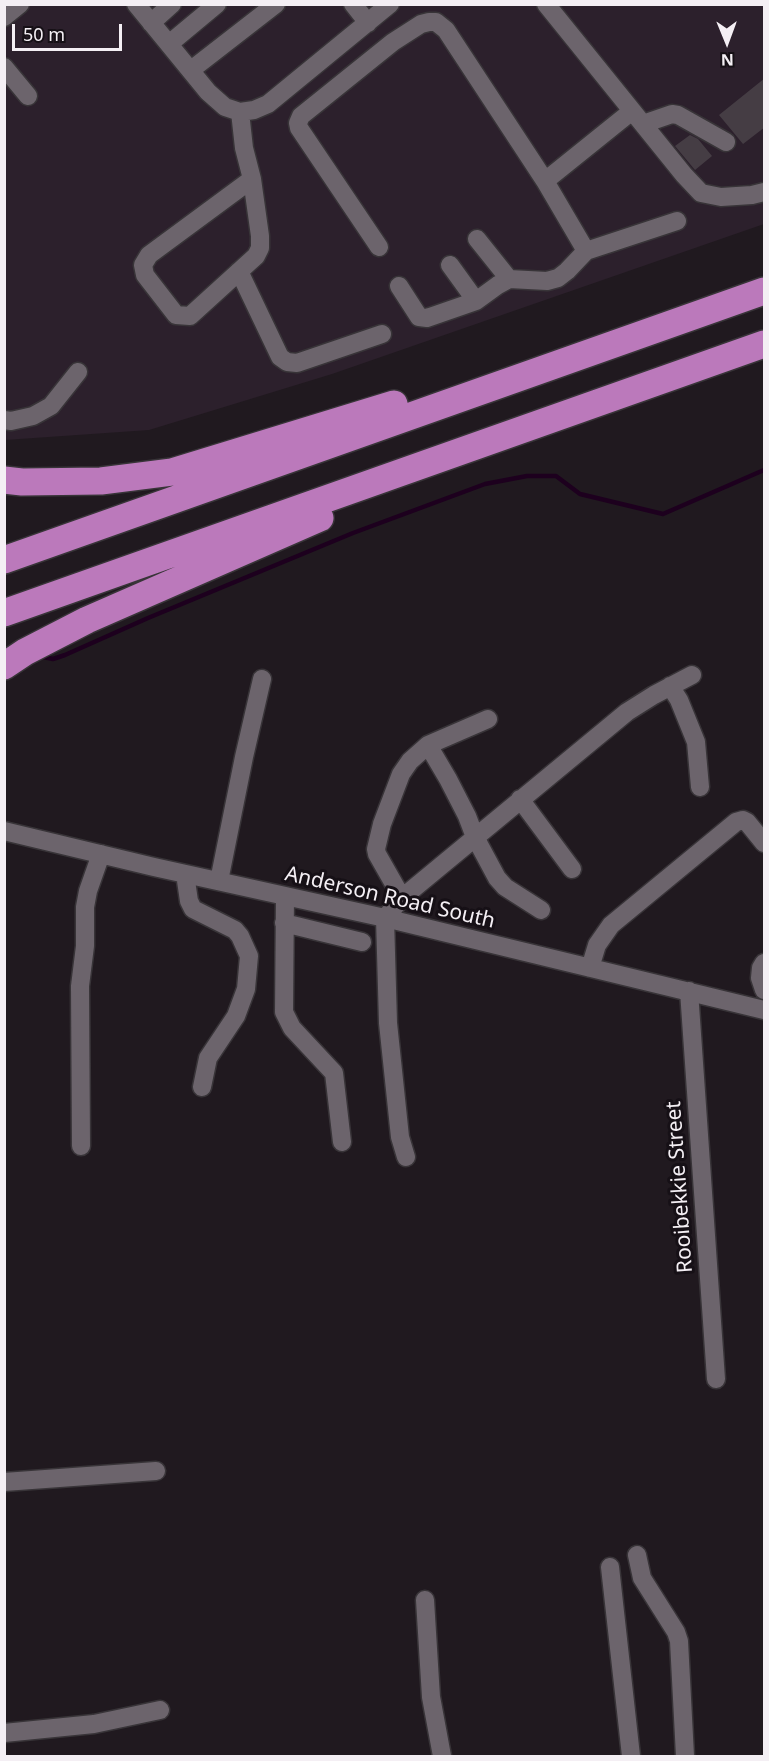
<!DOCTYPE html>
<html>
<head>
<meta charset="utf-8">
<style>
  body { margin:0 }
  #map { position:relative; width:769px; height:1761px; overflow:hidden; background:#20191f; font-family:"Noto Sans",sans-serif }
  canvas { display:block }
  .frame { position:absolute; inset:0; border:6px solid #f4eff4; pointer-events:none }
  .north { position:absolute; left:697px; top:12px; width:60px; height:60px; -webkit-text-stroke:4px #161016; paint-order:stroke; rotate:179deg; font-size:16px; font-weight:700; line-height:24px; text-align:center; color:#f4eff4 }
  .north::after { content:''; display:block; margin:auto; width:21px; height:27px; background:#f4eff4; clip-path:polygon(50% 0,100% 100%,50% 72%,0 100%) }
  .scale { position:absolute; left:12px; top:24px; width:110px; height:27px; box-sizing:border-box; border:3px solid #f4eff4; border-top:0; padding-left:8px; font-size:18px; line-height:21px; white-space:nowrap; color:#f4eff4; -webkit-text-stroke:4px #161016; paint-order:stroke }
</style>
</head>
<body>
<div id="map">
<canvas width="769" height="1761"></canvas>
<div class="frame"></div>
<div class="north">N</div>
<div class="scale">50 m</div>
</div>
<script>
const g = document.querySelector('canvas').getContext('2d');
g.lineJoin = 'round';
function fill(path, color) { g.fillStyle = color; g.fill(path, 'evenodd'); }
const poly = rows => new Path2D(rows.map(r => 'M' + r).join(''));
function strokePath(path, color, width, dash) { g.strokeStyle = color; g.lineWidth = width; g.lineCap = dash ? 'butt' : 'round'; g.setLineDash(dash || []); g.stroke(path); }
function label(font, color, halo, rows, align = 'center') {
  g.font = font + ' "Noto Sans",sans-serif'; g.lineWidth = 6; g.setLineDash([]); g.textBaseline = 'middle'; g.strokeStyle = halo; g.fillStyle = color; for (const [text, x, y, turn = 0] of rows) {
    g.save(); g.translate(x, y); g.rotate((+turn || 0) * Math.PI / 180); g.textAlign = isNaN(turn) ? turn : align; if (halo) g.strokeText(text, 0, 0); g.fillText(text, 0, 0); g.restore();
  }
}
fill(poly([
  [5,5,764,5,764,224,332,374,149,430,5,440]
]), '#2c202c');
strokePath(poly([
  [38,656,53,659,65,655,148,618,353,533,485,484,527,476,556,476,580,494,663,514,764,470]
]), '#1d001e', 4.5);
fill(poly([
  [765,78,765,127,743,144,719,115],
  [690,135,698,139,712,156,695,170,675,146]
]), '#453d44');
const minor = poly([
  [136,4,208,92,225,107,240,112,254,110,268,104,390,4],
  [353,4,368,23],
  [546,4,684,175,701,193,721,197,752,195,764,192],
  [4,17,20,4],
  [151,23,172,4],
  [169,44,217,4],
  [4,67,28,96],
  [191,70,276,4],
  [240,112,244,148,252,179,260,236,260,248,256,256,190,316,176,315,145,275,143,265,149,255,252,179],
  [643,124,672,114,678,115,726,142],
  [545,181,632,111],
  [477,239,509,279],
  [379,247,299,128,298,123,301,116,393,42,421,24,429,22,436,22,446,30,545,181,586,251],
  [450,265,476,301],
  [239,271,280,357,287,362,297,363,382,334],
  [399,286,419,317,427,318,476,301,498,285,509,279,547,281,558,278,567,271,586,251,677,221],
  [4,420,11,421,33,416,51,406,78,372],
  [670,686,679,700,696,742,700,787],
  [428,745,448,779,467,816,475,837,497,878,505,887,541,910],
  [520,799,572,869],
  [4,831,154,867,385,918,764,1010],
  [185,874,189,901,193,909,235,930,240,936,249,956,246,989,236,1016,208,1058,202,1087],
  [219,881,244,757,262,679],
  [285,896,284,1012,292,1028,334,1073,342,1142],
  [402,898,377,854,376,849,382,824,401,774,410,761,428,745,488,719],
  [284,923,362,942],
  [764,963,761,968,760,978,764,990],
  [590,968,597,945,611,925,736,822,743,820,747,822,764,843],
  [689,991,716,1379],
  [81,1146,80,986,85,946,85,907,88,891,101,854],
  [406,1157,400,1137,388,1023,385,918,402,898,627,712,654,695,692,675],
  [4,1482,156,1471],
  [637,1555,642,1578,676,1632,679,1641,685,1756],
  [610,1567,631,1756],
  [425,1600,431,1697,442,1756],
  [4,1733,94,1724,160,1710]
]);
const highway = poly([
  [4,480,22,482,101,481,172,472,394,404],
  [4,560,764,291],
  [4,613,764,344],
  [4,666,25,652,87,620,320,518]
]);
strokePath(minor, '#383438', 21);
strokePath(highway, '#383438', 30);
strokePath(minor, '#6c646c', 18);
strokePath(highway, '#bb79bb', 27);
label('21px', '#f4eff4', '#161016', [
  ["Anderson Road South",390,898,13],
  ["Rooibekkie Street",680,1187,-94]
]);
</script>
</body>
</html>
